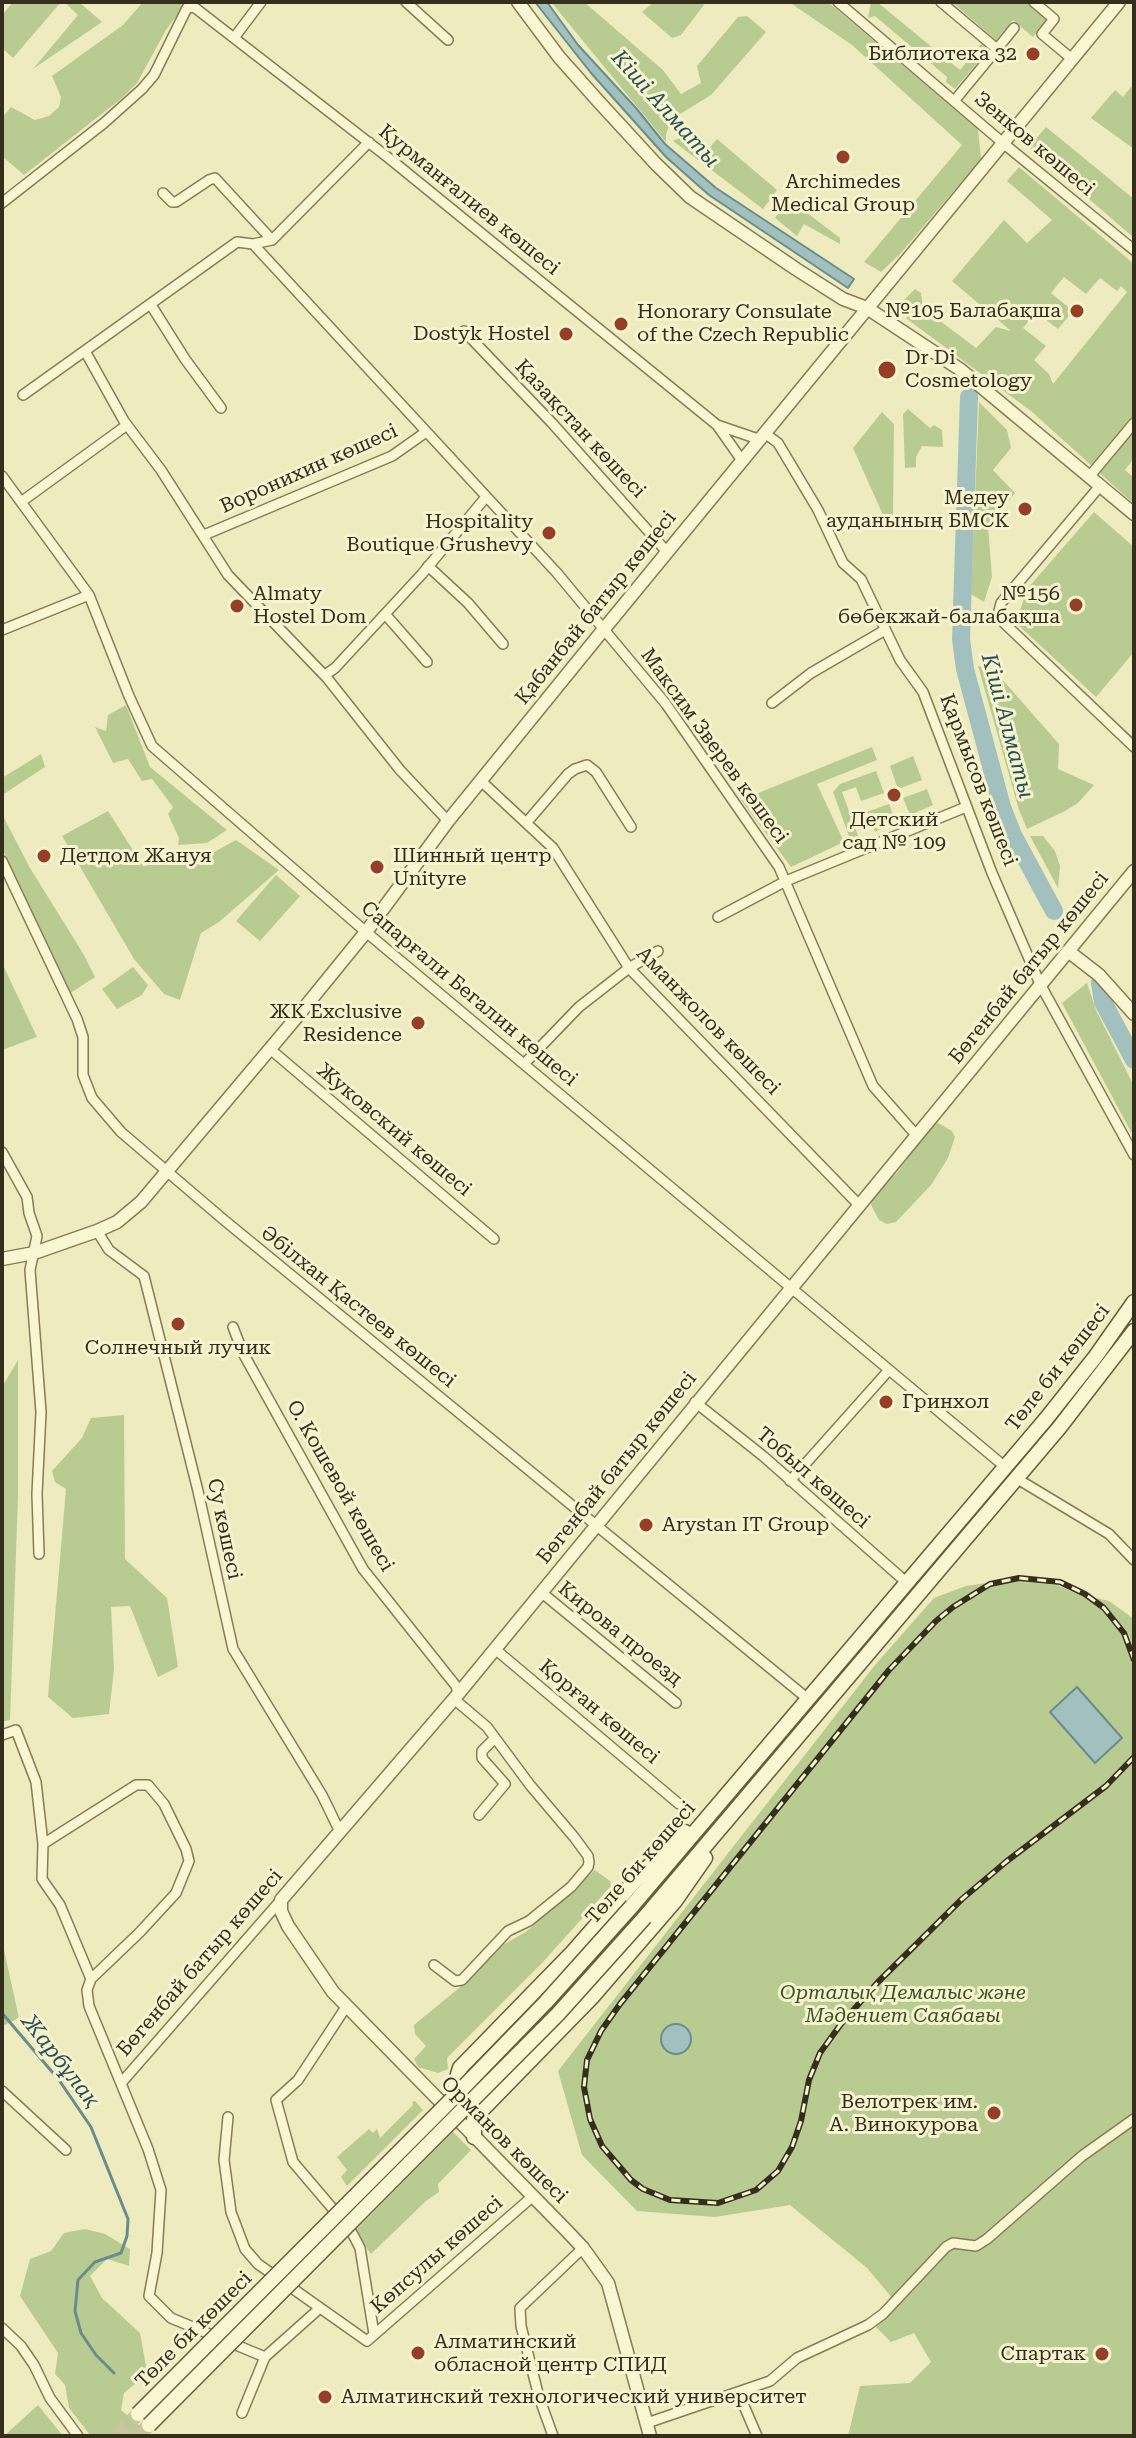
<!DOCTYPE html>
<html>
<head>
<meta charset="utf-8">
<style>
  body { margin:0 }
  #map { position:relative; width:1136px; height:2438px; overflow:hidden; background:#eeebbe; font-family:"Roboto Serif",serif }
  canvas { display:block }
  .frame { position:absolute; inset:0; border:4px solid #362e1c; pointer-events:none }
</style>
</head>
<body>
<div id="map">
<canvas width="1136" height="2438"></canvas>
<div class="frame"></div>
</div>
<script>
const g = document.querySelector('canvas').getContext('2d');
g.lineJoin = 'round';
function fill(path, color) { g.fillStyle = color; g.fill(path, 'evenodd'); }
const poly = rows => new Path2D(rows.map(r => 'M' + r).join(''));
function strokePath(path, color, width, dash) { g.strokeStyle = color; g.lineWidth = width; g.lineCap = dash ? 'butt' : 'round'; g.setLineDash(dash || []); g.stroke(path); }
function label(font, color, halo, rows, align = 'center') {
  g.font = font + ' "Roboto Serif",serif'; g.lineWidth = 6; g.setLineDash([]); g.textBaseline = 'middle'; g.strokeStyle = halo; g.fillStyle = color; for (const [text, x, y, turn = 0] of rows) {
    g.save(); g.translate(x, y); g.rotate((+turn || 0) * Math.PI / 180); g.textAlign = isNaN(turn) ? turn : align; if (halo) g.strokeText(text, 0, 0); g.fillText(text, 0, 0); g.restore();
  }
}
fill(poly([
  [13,2,61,2,13,58,2,48,2,15],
  [64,2,79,2,102,22,33,69,78,15],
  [143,2,180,2,184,6,166,30,137,83,122,98,24,175,2,156,2,118,11,107,35,120,49,116,59,107,61,97,52,76,123,25],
  [551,2,584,2,663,70,681,94,701,83,697,66,738,17,747,16,766,32,711,95,672,119,666,134,666,142],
  [654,2,699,2,704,5,681,35,672,38,642,12],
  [789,2,828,2,978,129,981,159,900,254,881,272,864,262,962,145,852,45],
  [871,2,877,2,960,70,982,43,988,50,955,89,946,82,947,77,875,16,868,18],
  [952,2,1026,2,1047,19,1033,37,1013,20,996,40],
  [1131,87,1134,90,1134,149,1091,118,1115,90,1123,97],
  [1046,127,1134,199,1134,238,1029,147],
  [679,138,702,157,717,139,777,190,763,209,673,141],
  [1019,167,1134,264,1134,458,1125,470,1134,478,1134,504,1031,411,907,319,902,302,915,289,921,293,923,308,976,348,996,327,1011,331,952,281,1004,220,1027,243,1052,220,1007,181],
  [1064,277,1086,294,1100,278,1117,291,1121,286,1127,292,1053,384,1049,374,1034,360,1046,346,1023,328,1036,312,1058,329,1073,311,1051,293],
  [789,199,840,238,840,244,804,224,797,236,775,218],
  [979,402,1007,430,1011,448,993,470,1015,493,988,526,992,577,984,602,971,594],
  [908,409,930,428,934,425,942,430,943,447,922,446,916,457,916,467,905,468,903,414],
  [882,412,894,424,893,519,887,524,853,448],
  [1094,512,1134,547,1134,652,1096,697,1016,623,1027,589],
  [978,666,993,669,1059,744,1058,769,1094,785,1078,803,1063,812,1027,829,1019,810],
  [126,705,150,767,227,830,207,843,178,845,179,838,168,814,173,807,152,779,142,781,128,759,113,763,95,727,106,731,108,715],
  [872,747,877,760,817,784,844,842,791,867,741,800],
  [41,754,45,767,2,795,2,778],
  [913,756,922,780,898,789,890,766],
  [876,771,884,793,861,801,856,787,842,792,859,838,850,839,833,792,840,784],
  [927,789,933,805,910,815,903,798],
  [889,804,895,820,875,832,867,812],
  [108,811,143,866,207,856,236,840,279,870,219,922,201,933,180,1000,164,994,134,959,62,836],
  [2,814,30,868,84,955,95,977,69,994,2,848],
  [1030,836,1043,836,1055,851,1060,866,1058,888],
  [276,875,300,896,260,941,236,921],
  [2,963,37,1037,2,1050],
  [133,967,148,985,142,995,117,1009,102,989],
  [1087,983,1096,1010,1134,1086,1134,1131,1131,1132,1062,1003],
  [938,1123,952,1131,955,1137,948,1158,931,1185,896,1222,887,1224,879,1220,871,1205,873,1192,896,1174,933,1124],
  [18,1360,18,1497,10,1720,2,1722,2,1387],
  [124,1415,125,1559,167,1598,178,1667,158,1677,130,1606,111,1607,114,1669,109,1714,73,1718,48,1697,66,1489,55,1482,52,1471,82,1438,91,1418],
  [1006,1580,1057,1585,1078,1594,1109,1601,1134,1619,1134,2436,848,2436,860,2386,910,2383,931,2362,914,2333,891,2342,876,2327,898,2305,867,2268,790,2205,715,2217,637,2211,582,2155,558,2071,875,1665,934,1598,966,1586],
  [595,1870,610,1881,611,1886,543,1962,447,2058,448,2069,438,2073,418,2067,414,2059,426,2046,415,2034,414,2025,459,1988,498,1948,527,1931],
  [2,1911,4,1950,19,2018,2,2026],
  [415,2101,423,2110,347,2186,341,2177,347,2170,337,2157,369,2129,373,2133,377,2129,380,2138,413,2105,412,2102],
  [453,2132,471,2150,438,2184,439,2192,426,2201,371,2254,355,2231],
  [85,2229,105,2234,130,2249,129,2266,107,2259,90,2276,102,2298,140,2333,146,2366,135,2384,124,2393,121,2410,152,2436,91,2436,69,2408,65,2385,55,2374,58,2353,20,2296,30,2259,51,2251,64,2233],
  [38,2405,63,2436,4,2436]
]), '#b8cc92');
const water = poly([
  [535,2,547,2,578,45,636,108,665,144,716,188,854,279,848,288,709,195,666,157,591,73,535,2],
  [1077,1687,1122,1738,1095,1763,1050,1712,1077,1687],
  '661 2039a15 15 0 1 1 30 0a15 15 0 1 1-30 0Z'
]);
fill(water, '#a2c0be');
strokePath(water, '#698d8d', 2);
strokePath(poly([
  [2,2013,59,2080,91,2127,128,2219,127,2236,121,2253,95,2262,78,2280,75,2311,81,2333,96,2355,114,2373]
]), '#698d8d', 3);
strokePath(poly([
  [969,397,961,639,965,669,1002,807,1013,835,1054,911],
  [1100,983,1103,1002,1134,1060]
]), '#a2c0be', 18);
strokePath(poly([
  [117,2436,138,2414],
  [138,2436,149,2425]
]), '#c9c59e', 14, [14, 7]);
const minor = poly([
  [406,2,448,40],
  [838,2,1003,143,1134,250],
  [941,2,997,49,1014,28],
  [1034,2,1054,19,1042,34,1072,59],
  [234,38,261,2],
  [955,100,997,49],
  [163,193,172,202,176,202,209,180,215,178,272,240],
  [2,203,104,123,142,89,154,75,187,8,194,7,390,159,717,425],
  [253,244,557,573,666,704,779,867,873,1086,917,1136],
  [151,305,185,359,221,408],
  [464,331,552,423,667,552],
  [85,351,124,421,161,470,228,575,327,678,400,770,448,821],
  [23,395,237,242,253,244,272,240,369,142],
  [766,434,778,443,818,510,843,563,861,579,900,660,923,692,992,873,1040,984,1134,1155],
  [743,462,717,425,761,440],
  [2,476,89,595,129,696,152,746,366,932,1004,1466],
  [1089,477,1134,423],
  [1100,486,1001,603,999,611,1004,623,1134,747],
  [21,502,127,425],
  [204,535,392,456,426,432],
  [428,566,468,603,503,644],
  [385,614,427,662],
  [2,630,89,595],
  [325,675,335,668,422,574,486,497],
  [772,703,811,673,885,630],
  [481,781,553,848,629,968,859,1205],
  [527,822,568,774,575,769,587,765,596,772,631,827],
  [2,861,77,1019,83,1037,83,1075,92,1098,121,1132,224,1220,808,1699],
  [718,917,786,881,966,807],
  [270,1049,494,1239],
  [524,1064,579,1007,629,968,658,951],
  [2,1152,27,1197,29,1213,37,1236,30,1270,41,1412,37,1494,39,1554],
  [97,1231,109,1250,144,1276,198,1491,233,1649,322,1795,340,1832],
  [233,1327,243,1353,363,1569,456,1686,458,1693],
  [695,1402,763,1456,906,1582],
  [1016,1478,1109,1534,1134,1560],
  [790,1481,889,1370],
  [541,1592,676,1703],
  [495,1649,679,1804],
  [2,1735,16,1730,36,1782,43,1844,42,1879,60,1905,91,1979,87,1990,89,2006,148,2149,161,2190,157,2253,149,2296,171,2318,265,2357],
  [479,1815,505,1784,482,1758,482,1751,495,1738],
  [43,1844,136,1785,148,1785,164,1804,186,1849,189,1861,176,1893,140,1932,91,1979],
  [434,1965,455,1981,462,1980,508,1931,529,1921,571,1887,588,1867,589,1862,588,1856,574,1837,530,1785,487,1727,454,1699],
  [346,2007,298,2080,276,2100,293,2162,350,2229,360,2248,374,2334],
  [122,2082,281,1900],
  [2,2091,66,2150],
  [228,2117,224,2160,231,2212,245,2249,258,2264,367,2341,532,2197],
  [2,2328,21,2346,34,2365,50,2398,78,2436],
  [738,2392,757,2436],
  [242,2413,265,2357,320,2308],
  [647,2423,770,2381,797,2358,868,2325,883,2314,946,2247,953,2243,976,2246,987,2239,1082,2156,1134,2119],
  [553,2436,539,2397,521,2326,520,2308,583,2248]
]);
const tertiary = poly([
  [518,2,559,57,599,102,656,164,690,197,796,269,843,299,867,308,961,370,1134,514],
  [1068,951,1099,975,1134,1014],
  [2,1259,34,1253,97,1231,117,1222,141,1202,296,1018,366,932,448,821,604,629,1119,2],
  [650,2436,608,2283,583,2248,567,2231,333,1992,288,1926,281,1911,281,1900,454,1699,1134,871]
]);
const secondary = poly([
  [632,1906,1046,1419,1096,1356,1134,1302],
  [645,1917,1059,1428,1134,1331],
  [488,2104,473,2104,460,2095,455,2084,460,2068,571,1954,641,1874,685,1832],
  [474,2137,474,2118,593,1996,675,1901,705,1858]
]);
strokePath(minor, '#877c57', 12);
strokePath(tertiary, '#877c57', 15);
strokePath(secondary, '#685c3a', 17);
strokePath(minor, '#f9f7d1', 9);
strokePath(tertiary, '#f9f7d1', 12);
strokePath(secondary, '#f9f7d1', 14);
const rail = poly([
  [1134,1660,1124,1633,1104,1608,1085,1594,1060,1582,1019,1578,990,1584,953,1607,936,1621,889,1670,620,2004,601,2031,587,2060,584,2087,590,2119,602,2146,631,2180,643,2189,670,2200,718,2203,756,2190,778,2171,792,2147,801,2121,809,2080,820,2053,841,2024,878,1982,962,1899,1007,1861,1106,1786,1134,1757]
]);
strokePath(rail, '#362e1c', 6);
strokePath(rail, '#f6f4ce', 3, [9]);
const secondaryBridge = poly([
  [138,2414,456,2095,546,2002,632,1906],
  [149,2425,558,2014,645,1917]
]);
strokePath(secondaryBridge, '#685c3a', 17, []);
strokePath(secondaryBridge, '#f9f7d1', 14);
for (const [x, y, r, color] of [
  [1033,54,8,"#973f26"],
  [843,157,8,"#973f26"],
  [1077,311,8,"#973f26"],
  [621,324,8,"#973f26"],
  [566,334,8,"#973f26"],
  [887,370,10,"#973f26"],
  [1025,509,8,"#973f26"],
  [549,533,8,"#973f26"],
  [1076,605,8,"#973f26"],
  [237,606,8,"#973f26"],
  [894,795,8,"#973f26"],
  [44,856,8,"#973f26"],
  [377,867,8,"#973f26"],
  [418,1023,8,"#973f26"],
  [178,1324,8,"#973f26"],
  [886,1402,8,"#973f26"],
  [646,1525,8,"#973f26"],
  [994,2113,8,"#973f26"],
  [418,2353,8,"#973f26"],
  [1102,2354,8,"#973f26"],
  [325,2397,8,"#973f26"]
]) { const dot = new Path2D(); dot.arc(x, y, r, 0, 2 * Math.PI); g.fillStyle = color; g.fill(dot); strokePath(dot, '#f6f4ce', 3); }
label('20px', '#362e1c', '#f6f4ce', [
  ["Библиотека 32",1017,54],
  ["Archimedes",843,182,"center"],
  ["Medical Group",843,205,"center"],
  ["№105 Балабақша",1061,311],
  ["Honorary Consulate",637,312,"left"],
  ["of the Czech Republic",637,335,"left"],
  ["Dostyk Hostel",550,334],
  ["Dr Di",905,358,"left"],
  ["Cosmetology",905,381,"left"],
  ["Медеу",1009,498],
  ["ауданының БМСК",1009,521],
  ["Hospitality",533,522],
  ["Boutique Grushevy",533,545],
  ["Almaty",253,594,"left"],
  ["Hostel Dom",253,617,"left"],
  ["№156",1060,594],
  ["бөбекжай-балабақша",1060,617],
  ["Детский",894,820,"center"],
  ["сад № 109",894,843,"center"],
  ["Детдом Жануя",60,856,"left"],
  ["Шинный центр",393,856,"left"],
  ["Unityre",393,879,"left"],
  ["ЖК Exclusive",402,1012],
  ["Residence",402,1035],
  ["Солнечный лучик",178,1348,"center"],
  ["Гринхол",902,1402,"left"],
  ["Arystan IT Group",662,1525,"left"],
  ["Велотрек им.",978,2102],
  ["А. Винокурова",978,2125],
  ["Алматинский",434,2342,"left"],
  ["обласной центр СПИД",434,2365,"left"],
  ["Спартак",1086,2354],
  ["Алматинский технологический университет",341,2397,"left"]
], 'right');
label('20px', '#362e1c', '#f6f4ce', [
  ["Зенков көшесі",1034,144,40],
  ["Қурманғалиев көшесі",469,200,39],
  ["Қазақстан көшесі",580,429,47],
  ["Воронихин көшесі",309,469,-24],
  ["Қабанбай батыр көшесі",596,608,-51],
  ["Максим Зверев көшесі",714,746,54],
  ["Қармысов көшесі",978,780,69],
  ["Бөгенбай батыр көшесі",1029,968,-51],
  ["Сапарғали Бегалин көшесі",469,994,40],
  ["Аманжолов көшесі",708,1021,46],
  ["Жуковский көшесі",394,1130,40],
  ["Әбілхан Қастеев көшесі",358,1307,39],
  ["Төле би көшесі",1058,1368,-52],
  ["Бөгенбай батыр көшесі",617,1468,-51],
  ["Тобыл көшесі",813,1478,41],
  ["О. Кошевой көшесі",340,1486,60],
  ["Су көшесі",224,1529,78],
  ["Кирова проезд",620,1634,39],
  ["Қорған көшесі",599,1712,40],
  ["Төле би көшесі",641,1863,-49],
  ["Бөгенбай батыр көшесі",200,1963,-49],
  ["Орманов көшесі",504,2140,45],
  ["Көпсулы көшесі",437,2255,-41],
  ["Төле би көшесі",194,2330,-45]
]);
label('italic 20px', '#3b5322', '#f6f4ce', [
  ["Орталық Демалыс және",903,1993],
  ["Мәдениет Саябағы",903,2016]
]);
label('italic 22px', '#2a4f56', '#f6f4ce', [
  ["Кіші Алматы",665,109,48],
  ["Кіші Алматы",1007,726,75],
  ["Жарбұлақ",60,2061,52]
]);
</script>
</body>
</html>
